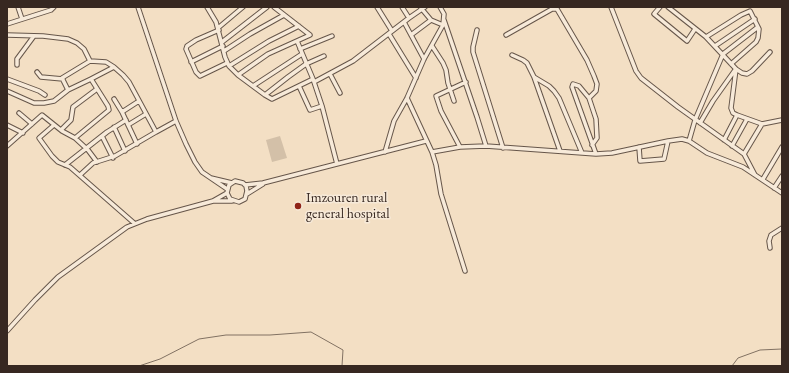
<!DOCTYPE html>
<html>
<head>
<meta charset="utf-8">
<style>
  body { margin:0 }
  #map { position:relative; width:789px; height:373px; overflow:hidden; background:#f3dfc4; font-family:"EB Garamond",serif }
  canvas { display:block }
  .frame { position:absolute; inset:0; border:8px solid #372821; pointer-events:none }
</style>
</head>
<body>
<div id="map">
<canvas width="789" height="373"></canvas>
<div class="frame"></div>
</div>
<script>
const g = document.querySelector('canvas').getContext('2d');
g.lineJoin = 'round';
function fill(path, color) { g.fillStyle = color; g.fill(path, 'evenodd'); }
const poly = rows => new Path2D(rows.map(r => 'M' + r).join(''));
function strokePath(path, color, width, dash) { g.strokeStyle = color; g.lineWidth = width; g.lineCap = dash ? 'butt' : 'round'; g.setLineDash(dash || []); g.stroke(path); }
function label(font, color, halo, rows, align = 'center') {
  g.font = font + ' "EB Garamond",serif'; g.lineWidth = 3; g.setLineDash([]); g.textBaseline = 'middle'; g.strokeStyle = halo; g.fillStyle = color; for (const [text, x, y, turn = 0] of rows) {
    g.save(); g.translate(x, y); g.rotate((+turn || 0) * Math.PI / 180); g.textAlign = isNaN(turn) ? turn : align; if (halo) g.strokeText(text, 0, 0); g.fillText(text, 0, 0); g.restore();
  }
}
fill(poly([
  [280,136,287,158,272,162,266,140]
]), '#d3c0a8');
strokePath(poly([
  [139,366,160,359,199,339,226,335,270,335,311,332,343,350,342,366],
  [732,366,738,358,760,350,782,349]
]), '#817162', 1);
const minor = poly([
  [18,7,22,19],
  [138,7,176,121,186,144,195,162,202,172,227,189],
  [207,7,216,22,225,57,229,66,238,75,265,95,272,99,313,79],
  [377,7,392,31],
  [402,7,409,18],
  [611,7,636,71,641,78,678,107,744,154,755,175],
  [660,7,654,14,687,41,695,29],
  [668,7,706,37,736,69,742,73,747,74,752,71,770,52],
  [421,8,431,20,443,25],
  [444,20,477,117,486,146],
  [404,22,424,59],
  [7,24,51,10,54,7],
  [218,28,243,7],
  [219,30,196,40,187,46,186,49,196,72,200,76,227,63],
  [477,30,473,47,473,52,503,148],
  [389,34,416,78],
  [7,35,43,36,68,39,77,43,84,49,90,61,106,62,114,67,123,75,129,82,156,132,115,156,93,163,80,175],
  [411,35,431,20],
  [506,35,552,9,557,9,587,60,594,76,597,84,596,91,589,98],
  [706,37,741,15,750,11,759,29,758,38,756,42,731,64],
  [297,41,313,79,322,106,337,164],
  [222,42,267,7],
  [432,46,443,63,446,70,448,83,454,101],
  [715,46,755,19],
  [300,49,332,36],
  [224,51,250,34,284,15],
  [512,55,523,60,527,63,534,77,549,86,554,91,559,98,582,153],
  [90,61,62,78,68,90,91,79],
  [191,62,223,46],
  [17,65,17,59,34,36],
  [229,66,269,41,299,26],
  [736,69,731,108,733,113,737,115,762,124,782,120],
  [37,72,41,77,63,79],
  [330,74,340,93],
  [238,75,268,54,310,35,274,7],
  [534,77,560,151],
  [7,79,39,91,45,95],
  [314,82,353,61,409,18,425,7],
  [253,86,302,54],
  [299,86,310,110,322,106],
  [7,91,34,103,44,103,54,101,68,90],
  [265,95,288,77,306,64,324,56],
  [407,98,432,152,436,165,441,194,465,271],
  [114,99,122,112],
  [19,113,32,124],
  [700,123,713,101,735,70],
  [7,125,23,133],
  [54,125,39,138,52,156,58,162,70,167,134,223],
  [128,125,146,114],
  [114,127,125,151],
  [61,130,71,120,73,107,97,89],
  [156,132,176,121],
  [102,136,113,158],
  [75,138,88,150,97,162],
  [724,140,737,115],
  [689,141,695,120,723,54,758,27],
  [137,144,122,112,139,101],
  [592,145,597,138,596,119,589,98,579,86,573,84,572,87,596,154],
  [7,146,42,115,62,131,75,138,109,110,108,106,91,79,114,67],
  [732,146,747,119],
  [460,147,441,111,436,96,466,82],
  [639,147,640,161,664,159,668,141],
  [385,152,394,121,407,98,424,59,443,25,444,14,440,7],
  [432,152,460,147,486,146,596,154,612,153,668,141,682,139,689,141,707,153,743,167,782,193],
  [744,154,762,124],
  [65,165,107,132,126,120],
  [211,178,232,183],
  [763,179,782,147],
  [245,185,263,183,426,141],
  [774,188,782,176],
  [247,194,263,184],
  [214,201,232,201],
  [770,248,769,241,771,235,782,228],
  [7,331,35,300,58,277,127,227,147,219,213,201,227,193,229,185,235,181,243,183,246,186,247,191,245,199,239,202,230,199,227,193]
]);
strokePath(minor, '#66564a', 5.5);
strokePath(minor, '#f7ead9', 3.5);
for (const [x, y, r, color] of [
  [298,206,4,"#8f2418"]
]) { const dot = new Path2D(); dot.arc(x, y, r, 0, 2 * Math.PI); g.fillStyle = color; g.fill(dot); strokePath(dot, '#f7ead9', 1.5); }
label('14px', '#372821', '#f7ead9', [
  ["Imzouren rural",306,198],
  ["general hospital",306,214]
], 'left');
</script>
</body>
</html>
